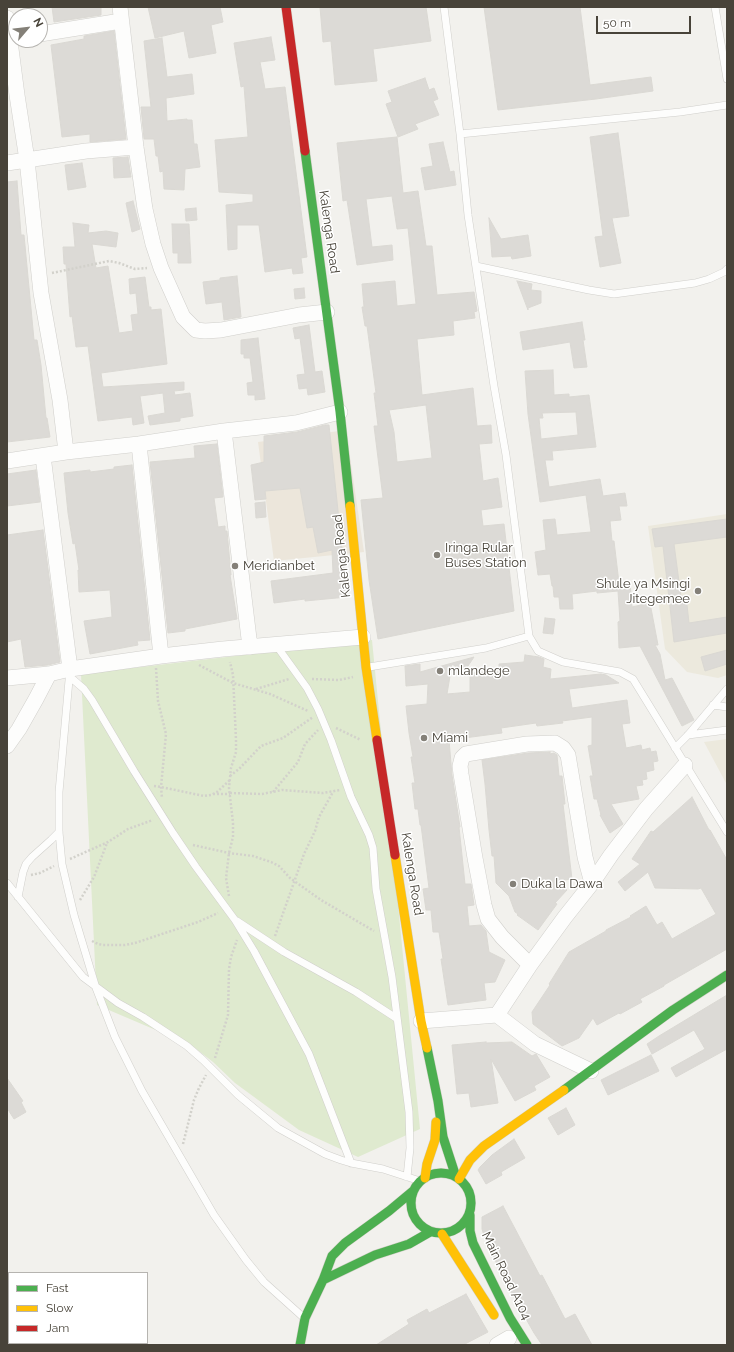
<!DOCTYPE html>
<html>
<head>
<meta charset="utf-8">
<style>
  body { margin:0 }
  #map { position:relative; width:734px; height:1352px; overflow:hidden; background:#f2f1ed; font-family:Raleway,sans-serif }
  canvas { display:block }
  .frame { position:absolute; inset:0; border:8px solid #484339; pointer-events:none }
  .legend { position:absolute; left:8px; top:1272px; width:140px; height:72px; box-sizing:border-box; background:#fff; border:1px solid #b6b4b0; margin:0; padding:5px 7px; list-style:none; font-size:12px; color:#484339 }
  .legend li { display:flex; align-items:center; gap:8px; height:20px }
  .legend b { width:20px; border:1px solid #b6b4b0 }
  .north { position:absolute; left:8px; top:8px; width:40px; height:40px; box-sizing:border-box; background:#fff; border:1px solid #b6b4b0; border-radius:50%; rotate:62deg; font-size:11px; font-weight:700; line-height:16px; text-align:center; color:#484339 }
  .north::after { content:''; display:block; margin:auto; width:14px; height:18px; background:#848078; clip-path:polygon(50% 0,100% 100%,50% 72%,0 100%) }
  .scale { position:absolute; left:596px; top:16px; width:95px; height:18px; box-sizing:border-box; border:2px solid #484339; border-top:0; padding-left:5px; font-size:12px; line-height:14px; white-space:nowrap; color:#484339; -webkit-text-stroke:3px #fff; paint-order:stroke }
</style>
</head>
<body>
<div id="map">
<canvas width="734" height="1352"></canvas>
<div class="frame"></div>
<ul class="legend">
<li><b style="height:5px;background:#4caf50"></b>Fast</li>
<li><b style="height:5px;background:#ffc107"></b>Slow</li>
<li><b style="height:5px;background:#c62828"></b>Jam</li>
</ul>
<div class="north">N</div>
<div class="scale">50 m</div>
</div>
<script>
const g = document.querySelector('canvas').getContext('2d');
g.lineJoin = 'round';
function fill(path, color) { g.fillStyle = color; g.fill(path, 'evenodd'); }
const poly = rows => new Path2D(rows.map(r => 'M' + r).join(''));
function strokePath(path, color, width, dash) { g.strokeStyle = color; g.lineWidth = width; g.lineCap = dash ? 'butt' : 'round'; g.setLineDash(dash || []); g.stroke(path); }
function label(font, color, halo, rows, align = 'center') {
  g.font = font + ' Raleway,sans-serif'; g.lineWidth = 3; g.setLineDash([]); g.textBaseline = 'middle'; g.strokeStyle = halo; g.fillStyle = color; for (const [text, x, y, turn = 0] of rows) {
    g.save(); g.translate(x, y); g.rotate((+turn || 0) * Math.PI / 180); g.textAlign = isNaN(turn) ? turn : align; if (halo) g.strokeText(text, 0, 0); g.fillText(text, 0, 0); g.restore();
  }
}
fill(poly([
  [346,430,364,552,274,561,258,442]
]), '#ece6db');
fill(poly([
  [727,514,727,675,718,678,687,672,665,649,648,526],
  [727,739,727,785,704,742]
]), '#ece9dd');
fill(poly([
  [372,640,420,1129,358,1157,299,1130,235,1083,213,1062,191,1045,97,1005,81,674]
]), '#dfeacf');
const building = poly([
  [52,7,101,7,101,15,54,22,52,7],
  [148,7,220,7,223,22,211,25,216,53,189,58,184,31,155,38,148,7],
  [320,7,426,7,431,41,373,49,377,81,335,85,331,41,323,42,320,7],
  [484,7,580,7,590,85,651,77,653,91,596,99,498,110,484,7],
  [114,31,126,139,90,142,90,134,62,137,51,45,84,39,84,36,114,31],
  [271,37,275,60,260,62,265,89,285,87,307,257,301,258,303,273,293,274,292,268,265,272,259,225,237,225,237,249,228,250,226,205,253,202,253,194,219,192,215,140,248,137,244,86,241,87,234,43,271,37],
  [162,38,167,77,192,74,194,94,166,98,167,121,187,119,187,120,192,120,194,144,197,144,200,167,185,169,184,190,164,189,163,171,160,172,158,156,156,156,154,139,144,139,141,107,151,107,144,41,162,38],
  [425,78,429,90,434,88,438,99,433,101,439,115,415,124,418,129,398,137,386,104,392,102,388,91,425,78],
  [618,133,629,216,612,218,621,263,600,267,595,237,603,236,590,137,618,133],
  [397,137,403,193,418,191,426,246,432,246,437,295,474,292,477,311,474,312,475,318,453,321,454,335,417,339,422,395,473,388,477,426,491,425,492,443,479,444,483,481,498,478,502,507,481,510,483,526,504,524,514,611,378,639,369,580,361,500,383,498,374,426,378,426,374,393,376,393,367,326,365,326,362,307,364,307,362,284,395,281,397,306,416,304,408,228,397,229,392,196,366,199,372,247,392,245,393,260,357,265,347,200,343,201,337,143,397,137],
  [426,405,432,458,397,462,394,432,389,410,426,405],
  [443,142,450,172,454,171,456,185,425,190,421,168,433,166,429,144,443,142],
  [128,157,131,177,114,178,113,158,128,157],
  [82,163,86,187,68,190,65,165,82,163],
  [17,181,21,235,24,235,34,340,37,340,41,365,46,418,47,418,50,437,7,442,7,182,17,181],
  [133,201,140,229,132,232,126,203,133,201],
  [196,208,197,220,186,221,185,209,196,208],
  [489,218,501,239,528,235,531,256,512,259,511,256,492,257,489,218],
  [73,223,89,225,88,233,106,231,118,233,116,247,92,244,96,268,108,266,119,333,133,331,131,315,138,314,136,293,130,294,129,279,145,277,149,307,151,307,151,310,161,309,167,364,101,373,103,387,184,382,184,390,174,391,175,395,190,393,193,416,180,418,180,421,150,425,148,416,165,413,163,393,140,396,144,423,133,425,132,417,98,421,88,346,76,347,72,316,70,317,66,264,64,264,63,247,75,247,73,223],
  [172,224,189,224,191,263,178,263,178,253,173,253,172,224],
  [237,276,241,317,224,320,222,302,206,304,203,282,220,280,220,278,237,276],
  [517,281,532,284,531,290,541,291,541,303,528,308,528,310,517,281],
  [304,288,305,298,295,299,294,289,304,288],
  [582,322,585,340,583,340,587,367,574,368,570,342,523,350,520,332,582,322],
  [309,325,315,372,322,371,325,392,308,395,307,388,299,389,297,375,305,374,300,338,295,339,293,328,309,325],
  [258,338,265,399,255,400,255,395,248,395,247,383,253,382,250,358,244,358,244,354,241,354,241,340,258,338],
  [553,370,554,395,569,394,569,397,589,395,596,447,552,451,553,460,545,460,549,487,600,479,603,496,625,493,627,506,619,506,621,520,610,521,612,541,614,541,619,583,630,582,632,607,650,603,658,645,655,645,660,654,665,680,672,678,694,720,682,726,640,646,619,648,618,622,620,621,618,591,597,593,597,591,572,594,573,609,560,609,559,597,554,597,553,586,552,586,550,574,538,575,535,552,546,550,543,520,555,519,557,535,591,532,586,495,540,502,528,414,525,371,553,370],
  [576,412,578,435,541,439,539,418,543,418,542,413,576,412],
  [325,425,329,425,347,597,305,601,305,599,274,603,271,581,333,573,332,550,318,553,313,527,307,528,300,488,265,491,266,499,255,500,251,465,264,462,264,436,297,432,325,425],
  [217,444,223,497,214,498,218,527,225,526,225,531,227,531,231,575,230,575,237,619,185,629,185,631,168,633,150,462,195,458,194,446,217,444],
  [132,465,150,640,137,641,138,645,90,654,84,621,112,617,110,590,79,592,78,570,79,570,75,543,73,544,68,513,64,473,90,470,90,472,114,469,114,467,132,465],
  [36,470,40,502,7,506,7,474,36,470],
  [265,502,266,517,256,518,255,503,265,502],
  [727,519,727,537,674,544,681,597,686,596,689,623,727,617,727,633,674,642,663,546,655,547,652,529,727,519],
  [43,530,60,662,48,665,25,667,21,639,7,642,7,535,43,530],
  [545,618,555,619,553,634,543,633,545,618],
  [727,650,727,664,705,671,701,657,727,650],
  [525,655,539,657,544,659,543,667,551,669,550,679,601,674,606,675,619,683,569,689,572,708,627,700,630,723,622,724,626,748,641,745,642,750,650,748,651,752,656,751,658,761,653,762,654,770,646,772,647,779,642,780,643,785,636,786,639,799,611,804,623,824,610,833,600,815,601,815,597,799,594,799,590,776,593,776,588,746,592,745,592,717,562,721,563,723,537,726,536,723,501,728,502,733,449,740,452,775,460,827,459,827,465,884,471,884,474,905,467,906,469,926,481,925,486,931,489,952,505,960,495,982,484,983,486,1000,448,1005,444,979,441,959,443,959,439,932,433,932,431,910,426,910,423,889,429,888,421,825,420,825,418,809,415,809,412,783,415,783,411,757,413,757,409,733,406,706,427,704,428,684,406,686,405,666,420,664,420,672,474,657,464,672,452,664,447,694,470,692,470,673,499,672,499,664,524,662,525,655],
  [550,752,550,754,554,753,557,755,559,776,562,776,565,804,563,804,572,879,557,881,567,890,555,903,557,904,538,930,517,915,518,914,515,912,509,896,496,883,494,856,492,856,489,830,485,784,482,760,528,753,550,752],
  [692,797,709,830,710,830,727,860,727,949,664,985,664,986,640,999,642,1002,620,1014,619,1013,597,1025,593,1018,579,1038,562,1046,533,1024,532,1012,550,985,549,984,569,952,606,931,606,930,631,917,630,916,646,906,657,925,662,922,672,939,716,914,701,888,698,889,655,888,648,872,625,891,618,882,640,864,632,859,651,831,653,832,692,797],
  [727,995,727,1049,676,1077,671,1068,705,1049,694,1030,652,1054,647,1044,659,1036,727,995],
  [486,1042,486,1043,512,1042,532,1056,536,1054,550,1077,534,1086,536,1090,515,1101,491,1059,498,1103,471,1107,469,1093,457,1094,452,1045,486,1042],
  [651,1055,659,1071,608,1095,601,1080,651,1055],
  [7,1078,23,1101,21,1102,26,1112,14,1119,7,1108,7,1078],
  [566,1108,575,1125,558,1135,548,1118,566,1108],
  [514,1139,525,1158,501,1172,502,1175,486,1184,478,1170,480,1167,492,1155,514,1139],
  [503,1206,540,1276,542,1275,565,1319,575,1314,592,1345,542,1345,534,1333,508,1287,485,1239,482,1229,482,1217,503,1206],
  [466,1294,488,1332,463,1345,376,1345,409,1324,407,1320,427,1309,429,1313,466,1294]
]);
fill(building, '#dcdad6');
strokePath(building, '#dad8d3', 1);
const lane = poly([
  [444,7,460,134,468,215,494,386,506,455,529,636,538,651,563,662,620,672,633,679,727,832],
  [715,7,727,79],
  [460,134,680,112,727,105],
  [476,266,589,290,614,294,695,283,709,279,724,272,727,269],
  [276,645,307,688,318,709,331,740,351,797,369,835,373,848,376,889,392,977,409,1112,410,1148,407,1177],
  [369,667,486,648,529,636],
  [70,669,59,792,59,832,62,864,74,915,96,988,115,1037,142,1091,214,1215,246,1260,264,1282,303,1317],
  [69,676,84,689,92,700,134,771,173,833,196,867,235,920,254,951,309,1054,351,1163],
  [713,705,727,707],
  [688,735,727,730],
  [675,748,688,735,727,689],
  [7,883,83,977,118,1003,143,1017,187,1046,203,1060,238,1095,278,1128,325,1154,341,1160,351,1163,383,1169,420,1181],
  [18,897,23,872,26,864,32,857,51,840,59,832],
  [237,921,284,952,356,992,396,1018]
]);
const street = poly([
  [120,7,136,147,145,209,153,244,161,268,183,317,196,330,205,331,221,330,299,315,327,312],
  [7,18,17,95,27,160,41,293,60,400,66,452],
  [40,34,121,21],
  [7,163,86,151,136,147],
  [224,431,250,647],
  [139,444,161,656],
  [43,456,70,669],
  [7,461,66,452,139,444,224,431,296,423,340,412],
  [7,678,49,674,70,669,161,656,223,649,363,637],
  [7,746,19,729,36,699,49,674],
  [530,965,502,937,488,919,484,905,475,858,461,774,460,766,462,758,466,754,527,744,555,743,563,748,568,755,585,857,592,883],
  [497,1015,530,965,565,917,592,883,611,855,646,809,685,765],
  [421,1021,497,1015,535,1044,591,1071],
  [497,1345,509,1338]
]);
const fast = poly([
  [305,151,340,412,350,506],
  [427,1048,438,1101,443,1137,456,1177],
  [564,1090,673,1010,727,975],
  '411 1203a30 30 0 1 1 60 0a30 30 0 1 1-60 0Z',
  [470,1215,470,1231,473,1243,510,1318,527,1345],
  [323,1280,375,1255,409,1244,430,1232],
  [300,1345,305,1318,323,1280,332,1256,345,1243,389,1211,413,1191]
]);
const slow = poly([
  [350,506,366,667,377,740],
  [395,855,421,1021,427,1048],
  [425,1178,427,1164,435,1140,436,1122],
  [459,1179,470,1160,484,1146,564,1090],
  [442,1234,494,1315]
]);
const jam = poly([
  [286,7,305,151],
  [377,740,395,855]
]);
strokePath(lane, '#d0cfcb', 8);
strokePath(street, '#d0cfcb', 16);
strokePath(fast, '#d0cec5', 10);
strokePath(slow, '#d0cec5', 10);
strokePath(jam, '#d0cec5', 10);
strokePath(poly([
  [52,273,109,261,119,263,135,269,147,268],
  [199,665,233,683,270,694,308,711],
  [156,668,158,701,166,734,161,787,162,798],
  [312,679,339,680,353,677],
  [256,689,289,679],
  [336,728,361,740],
  [230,776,239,769,261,746,283,738,313,717],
  [154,786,161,787,204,796,211,795,217,792,230,780],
  [273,792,298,762,305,744,318,730],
  [230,793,262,794,282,790,323,793,340,790],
  [213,794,230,794],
  [193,845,229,853,253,856,271,862,279,866,290,878,321,900,374,931],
  [70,859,108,842,128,829,153,820],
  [31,875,40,873,54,866],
  [229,896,226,878,229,853,233,837,233,823,229,788,231,768,236,752,236,740,233,675,230,662],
  [80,900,94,877,107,843],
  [275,936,304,854,315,831,319,817,333,792],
  [92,941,98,944,103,945,125,945,135,943,198,922,218,913],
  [215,1058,228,1015,229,969,231,957,237,940],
  [183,1144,194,1100,199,1088,206,1075]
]), '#d2d1cb', 2.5, [2, 2]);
strokePath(lane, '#fdfdfc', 7);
strokePath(street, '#fdfdfc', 15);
strokePath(fast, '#4caf50', 9);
strokePath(slow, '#ffc107', 9);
strokePath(jam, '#c62828', 9);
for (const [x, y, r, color] of [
  [437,555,4,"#848078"],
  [235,566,4,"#848078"],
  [698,591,4,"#848078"],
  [440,671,4,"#848078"],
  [424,738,4,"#848078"],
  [513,884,4,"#848078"]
]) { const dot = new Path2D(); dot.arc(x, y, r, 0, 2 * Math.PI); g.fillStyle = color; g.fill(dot); strokePath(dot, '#fff', 1.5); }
label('13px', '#484339', '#fff', [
  ["Kalenga Road",329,232,82],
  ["Kalenga Road",342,556,-96],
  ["Kalenga Road",412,874,81],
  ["Main Road A104",506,1276,64]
]);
label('13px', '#484339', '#fff', [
  ["Iringa Rular",445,548],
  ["Buses Station",445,563],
  ["Meridianbet",243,566],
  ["Shule ya Msingi",690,584,"right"],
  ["Jitegemee",690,599,"right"],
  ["mlandege",448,671],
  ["Miami",432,738],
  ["Duka la Dawa",521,884]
], 'left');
</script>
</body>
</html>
